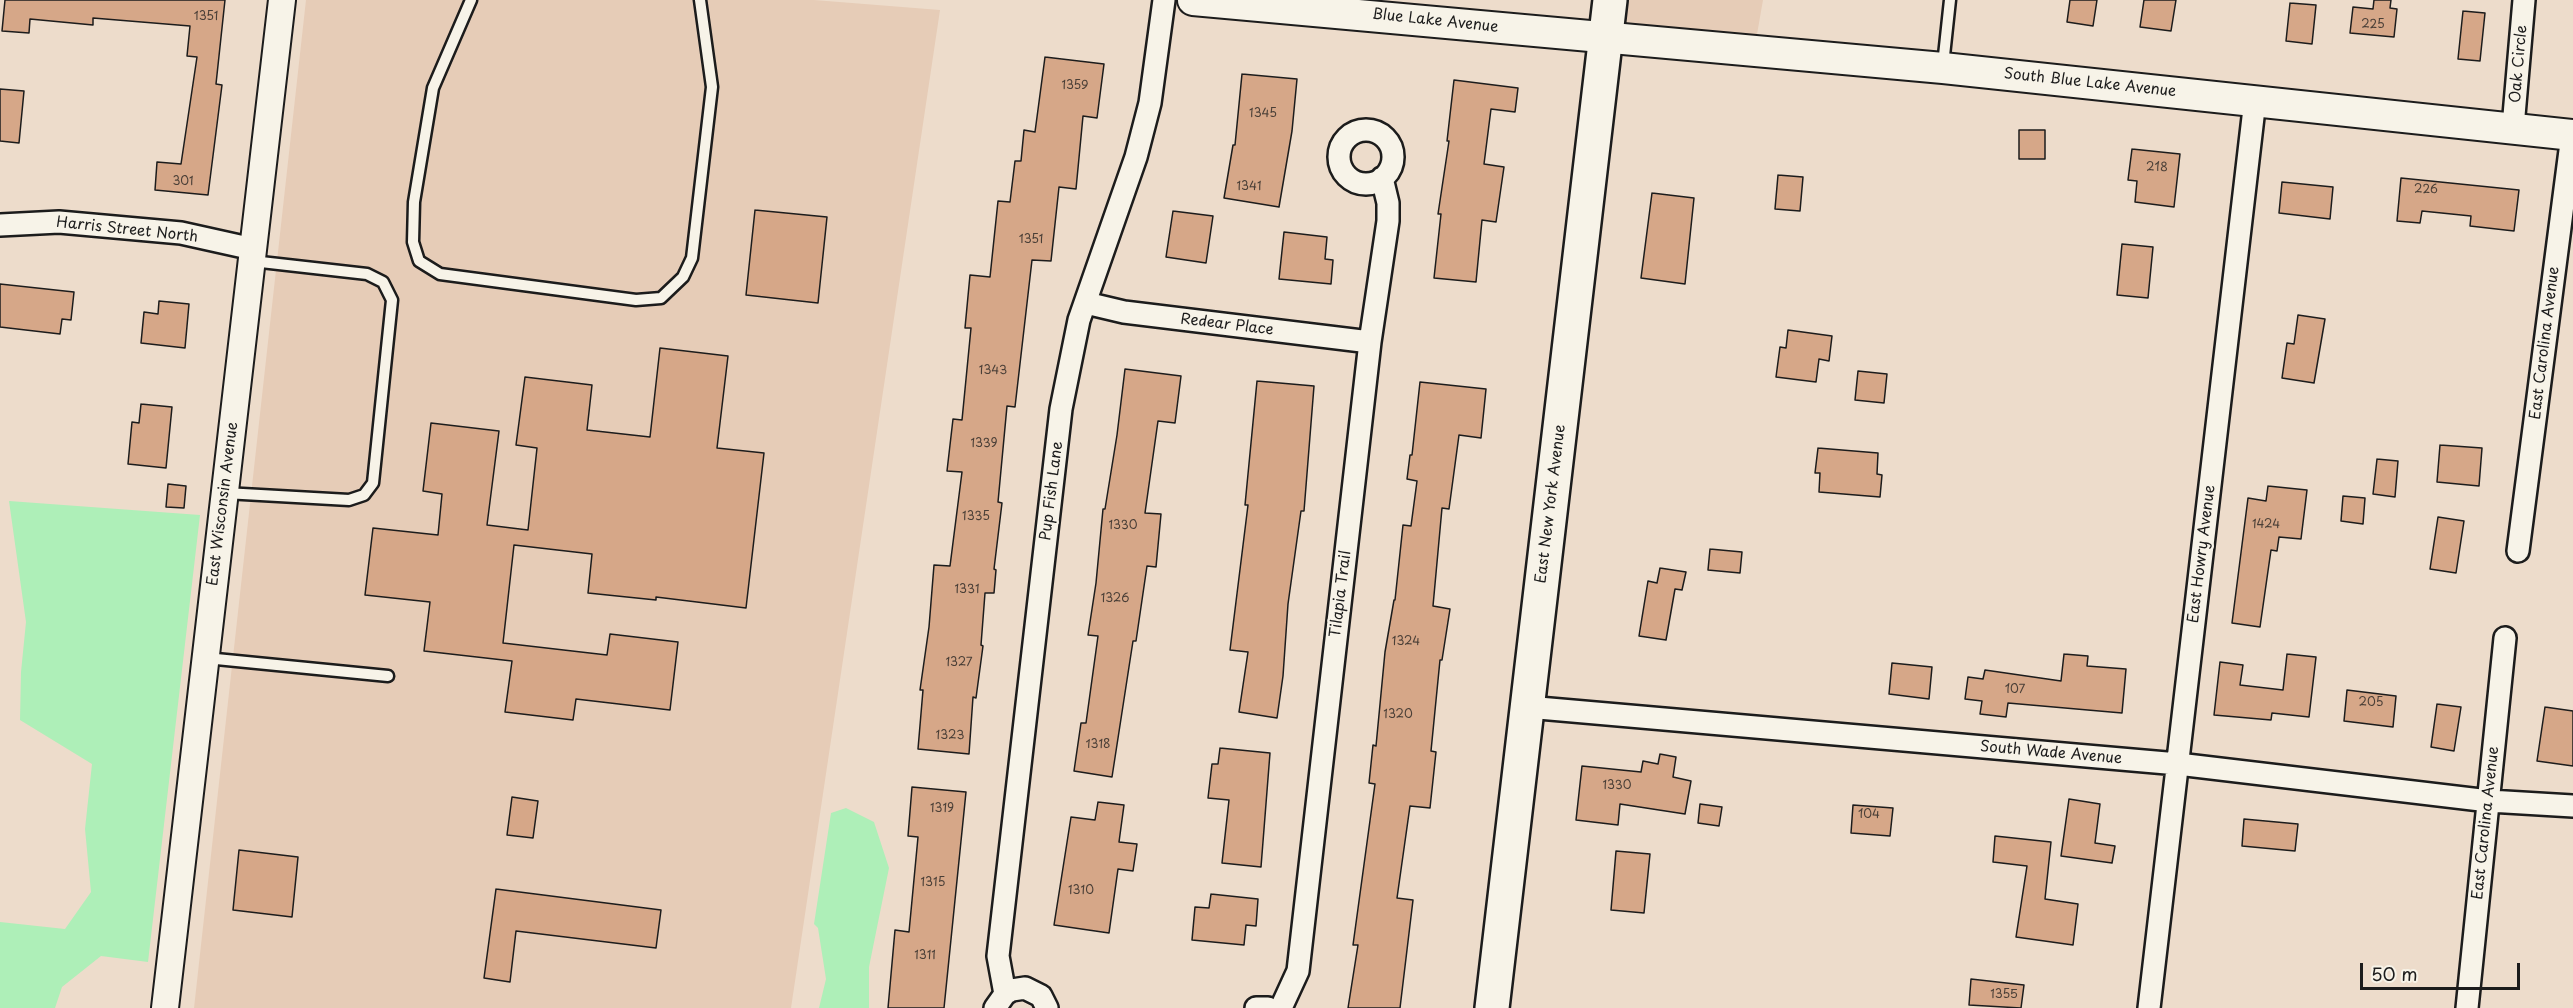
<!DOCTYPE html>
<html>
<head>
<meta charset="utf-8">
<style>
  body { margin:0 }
  #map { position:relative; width:2573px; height:1008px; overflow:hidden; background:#eddccb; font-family:"Playpen Sans",sans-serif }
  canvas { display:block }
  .scale { position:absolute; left:2360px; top:963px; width:160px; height:27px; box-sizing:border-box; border:3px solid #1c1c1c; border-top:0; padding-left:8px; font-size:18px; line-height:21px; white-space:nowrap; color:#1c1c1c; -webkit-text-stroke:4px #f7f3e8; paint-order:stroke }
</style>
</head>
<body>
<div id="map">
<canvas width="2573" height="1008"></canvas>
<div class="scale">50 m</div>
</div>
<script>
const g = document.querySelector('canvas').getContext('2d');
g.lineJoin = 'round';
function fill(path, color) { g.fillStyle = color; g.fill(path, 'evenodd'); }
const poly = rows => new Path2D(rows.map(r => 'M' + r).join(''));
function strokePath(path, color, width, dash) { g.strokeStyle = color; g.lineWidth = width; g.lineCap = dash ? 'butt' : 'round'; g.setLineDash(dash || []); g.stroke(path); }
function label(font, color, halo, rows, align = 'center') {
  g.font = font + ' "Playpen Sans",sans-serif'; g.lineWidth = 4.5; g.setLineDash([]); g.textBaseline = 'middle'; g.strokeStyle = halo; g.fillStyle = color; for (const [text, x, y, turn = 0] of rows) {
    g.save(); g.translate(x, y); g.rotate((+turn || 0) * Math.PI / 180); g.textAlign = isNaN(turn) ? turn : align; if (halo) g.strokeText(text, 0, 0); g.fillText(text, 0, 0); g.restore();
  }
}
fill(poly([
  [306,0,814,0,940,10,791,1008,194,1008],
  [1623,0,1763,0,1756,40,1619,28]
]), '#e6ccb7');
fill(poly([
  [9,501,200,515,148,962,101,956,62,987,55,1008,0,1008,0,922,65,929,91,892,85,829,92,764,20,720,21,672,26,622],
  [846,808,874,822,889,868,869,967,869,1008,819,1008,826,979,818,928,814,924,831,813]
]), '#aeefb8');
const building = poly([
  [5,0,225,0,216,84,222,85,208,195,155,190,157,162,181,164,197,57,187,56,190,26,93,18,93,25,30,19,29,33,2,31,5,0],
  [2070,0,2097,0,2093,26,2067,22,2070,0],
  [2144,0,2176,0,2171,31,2140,27,2144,0],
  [2374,0,2391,0,2390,8,2397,9,2394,37,2350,33,2353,7,2373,9,2374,0],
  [2290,3,2316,5,2312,44,2286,41,2290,3],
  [2463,11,2485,13,2480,61,2458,59,2463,11],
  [1045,57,1104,64,1097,118,1083,116,1076,189,1059,187,1051,261,1032,260,1015,407,1007,406,998,502,1002,503,994,569,996,570,994,593,985,593,981,645,983,646,976,698,973,697,969,754,918,749,923,690,920,690,929,627,934,565,950,566,962,472,947,471,953,419,962,420,971,328,965,328,970,275,990,277,998,201,1010,202,1015,161,1021,161,1024,130,1035,132,1045,57],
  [1242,74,1297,79,1292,131,1279,207,1224,198,1233,145,1235,145,1242,74],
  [1454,80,1518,88,1515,112,1491,109,1484,164,1504,167,1496,222,1482,220,1476,282,1434,278,1441,214,1438,214,1449,141,1447,141,1454,80],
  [0,89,24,91,19,143,0,141,0,89],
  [2019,130,2045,130,2045,159,2019,159,2019,130],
  [2132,149,2180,154,2174,207,2135,202,2137,181,2128,180,2132,149],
  [1778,175,1803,177,1800,211,1775,209,1778,175],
  [2401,178,2519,190,2514,231,2470,226,2471,216,2422,211,2420,223,2397,221,2401,178],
  [2282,182,2333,187,2330,219,2279,213,2282,182],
  [1652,193,1694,198,1685,284,1641,278,1652,193],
  [755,210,827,217,818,303,746,295,755,210],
  [1173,211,1213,216,1206,263,1166,257,1173,211],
  [1284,232,1327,237,1325,259,1333,260,1331,284,1279,279,1284,232],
  [2122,244,2153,247,2148,298,2117,295,2122,244],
  [0,284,74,292,71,320,62,319,60,334,0,327,0,284],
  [159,301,189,304,185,348,141,343,144,312,158,314,159,301],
  [2298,315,2325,319,2314,383,2282,378,2287,343,2294,344,2298,315],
  [1788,330,1832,336,1829,361,1819,359,1816,382,1776,377,1780,347,1786,348,1788,330],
  [660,348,728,356,717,448,764,453,746,608,656,597,656,600,588,593,592,554,514,545,503,643,607,655,610,634,678,642,670,710,576,699,573,720,505,712,512,661,424,651,430,602,365,595,373,528,438,535,442,494,423,491,431,423,499,431,487,525,528,530,537,448,516,445,525,377,592,385,587,430,650,437,660,348],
  [1125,369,1181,376,1175,423,1158,421,1145,513,1161,514,1156,567,1147,566,1136,641,1133,641,1112,777,1074,771,1081,723,1086,723,1098,636,1088,635,1096,583,1103,509,1105,509,1117,435,1125,369],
  [1858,371,1887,374,1884,403,1855,400,1858,371],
  [1257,381,1314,386,1304,511,1301,511,1288,604,1283,676,1277,718,1239,712,1248,652,1230,650,1248,505,1245,505,1257,381],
  [1420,382,1486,389,1481,438,1459,435,1449,509,1442,508,1433,606,1450,609,1442,660,1440,660,1431,751,1436,752,1430,808,1410,806,1397,898,1413,900,1400,1008,1348,1008,1358,945,1353,945,1375,784,1369,783,1373,745,1376,746,1385,652,1394,600,1395,600,1403,525,1411,526,1417,481,1407,479,1410,455,1412,455,1420,382],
  [141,404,172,407,166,468,128,464,132,422,139,423,141,404],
  [2440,445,2482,448,2479,486,2437,482,2440,445],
  [1818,448,1878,453,1877,474,1882,475,1880,497,1819,492,1820,473,1815,473,1818,448],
  [2377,459,2398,461,2395,497,2373,494,2377,459],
  [168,484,186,486,184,508,166,507,168,484],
  [2268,486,2307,490,2301,539,2279,537,2277,551,2271,550,2260,627,2232,623,2248,498,2266,501,2268,486],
  [2343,496,2365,498,2363,524,2341,521,2343,496],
  [2438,517,2464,521,2456,573,2430,569,2438,517],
  [1710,549,1742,552,1740,573,1708,570,1710,549],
  [1660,568,1686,572,1682,590,1675,589,1666,640,1639,636,1648,581,1657,583,1660,568],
  [2064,654,2088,656,2087,666,2126,669,2122,713,2008,703,2006,717,1980,714,1982,701,1965,699,1968,677,1983,679,1985,670,2061,681,2064,654],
  [2287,654,2316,657,2309,717,2272,713,2271,720,2214,715,2220,662,2243,665,2240,685,2283,690,2287,654],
  [1892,663,1932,667,1929,699,1889,694,1892,663],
  [2347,690,2396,696,2393,727,2344,721,2347,690],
  [2437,704,2461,707,2454,751,2431,747,2437,704],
  [2545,707,2573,711,2573,766,2537,761,2545,707],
  [1220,748,1270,753,1261,867,1222,863,1229,800,1208,798,1212,764,1218,764,1220,748],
  [1660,754,1676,757,1673,777,1691,781,1685,814,1620,804,1618,825,1576,820,1582,766,1641,772,1643,761,1658,764,1660,754],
  [912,787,966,792,944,1008,888,1008,895,930,909,932,918,837,908,836,912,787],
  [512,797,538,801,533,838,507,835,512,797],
  [2069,799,2100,804,2095,843,2115,846,2112,863,2061,856,2069,799],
  [1098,802,1124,805,1119,842,1137,844,1133,871,1118,869,1109,933,1054,925,1071,817,1095,820,1098,802],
  [1700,804,1722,807,1719,826,1698,823,1700,804],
  [1853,805,1893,808,1890,836,1851,833,1853,805],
  [2244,819,2298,824,2295,851,2242,846,2244,819],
  [1995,836,2051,842,2045,899,2078,904,2073,945,2016,937,2027,866,1993,862,1995,836],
  [239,850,298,857,292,917,233,910,239,850],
  [1616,851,1650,854,1644,913,1611,910,1616,851],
  [496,889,661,910,656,948,516,931,510,982,484,978,496,889],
  [1211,894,1258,899,1256,926,1246,925,1244,945,1192,940,1195,907,1209,908,1211,894],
  [1971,979,2024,985,2021,1008,1969,1005,1971,979]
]);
fill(building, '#d6a788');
strokePath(building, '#1c1c1c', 1.5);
const service = poly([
  [471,0,433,88,414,202,413,242,419,261,440,274,636,300,661,298,683,277,692,258,712,87,700,0],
  [1943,65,1950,0],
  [225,493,349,500,364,495,373,483,392,300,383,282,367,274,252,261],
  [206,658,388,676]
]);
const minor = poly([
  [2513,127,2524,0],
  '1339 157a27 27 0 1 1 54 0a27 27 0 1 1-54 0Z',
  [0,225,59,222,181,233,253,249],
  [1086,303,1124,312,1370,342],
  [2518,551,2572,135],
  [1527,707,2178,764,2489,801,2573,806],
  [1005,994,998,956,1061,409,1079,320,1136,157,1150,103,1164,0],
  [995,1008,1005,994,1012,990,1025,988,1041,996,1047,1008],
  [1256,1008,1268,1008],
  [1281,1008,1298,971,1370,342,1388,221,1388,203,1382,178],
  [2149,1008,2255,100],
  [2467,1008,2505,638]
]);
const tertiary = poly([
  [165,1008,282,0]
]);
const secondary = poly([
  [1193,0,1943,68,2573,135]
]);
const primary = poly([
  [1492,1008,1610,0]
]);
strokePath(service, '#1c1c1c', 15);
strokePath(minor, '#1c1c1c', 26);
strokePath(tertiary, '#1c1c1c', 30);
strokePath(secondary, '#1c1c1c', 34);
strokePath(primary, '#1c1c1c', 38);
strokePath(service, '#f7f3e8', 10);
strokePath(minor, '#f7f3e8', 21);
strokePath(tertiary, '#f7f3e8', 26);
strokePath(secondary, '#f7f3e8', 30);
strokePath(primary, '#f7f3e8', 33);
label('12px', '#4a3f37', null, [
  ["1351",206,17],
  ["225",2373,25],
  ["1359",1075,86],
  ["1345",1263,114],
  ["218",2157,168],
  ["301",183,182],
  ["1341",1249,187],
  ["226",2426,190],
  ["1351",1031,240],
  ["1343",993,371],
  ["1339",984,444],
  ["1335",976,517],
  ["1424",2266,525],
  ["1330",1123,526],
  ["1331",967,590],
  ["1326",1115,599],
  ["1324",1406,642],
  ["1327",959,663],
  ["107",2015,690],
  ["205",2371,703],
  ["1320",1398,715],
  ["1323",950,736],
  ["1318",1098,745],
  ["1330",1617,786],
  ["1319",942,809],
  ["104",1869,815],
  ["1315",933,883],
  ["1310",1081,891],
  ["1311",925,956],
  ["1355",2004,995]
]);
label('15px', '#1c1c1c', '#f7f3e8', [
  ["Blue Lake Avenue",1435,21,6],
  ["Oak Circle",2519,64,-85],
  ["South Blue Lake Avenue",2090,83,6],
  ["Harris Street North",127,230,6],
  ["Redear Place",1227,325,7],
  ["East Carolina Avenue",2545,343,-83],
  ["Pup Fish Lane",1052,491,-83],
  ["East Wisconsin Avenue",223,504,-83],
  ["East New York Avenue",1551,504,-83],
  ["East Howry Avenue",2202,554,-83],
  ["Tilapia Trail",1341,594,-83],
  ["South Wade Avenue",2051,753,5],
  ["East Carolina Avenue",2486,823,-84]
]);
</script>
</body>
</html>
